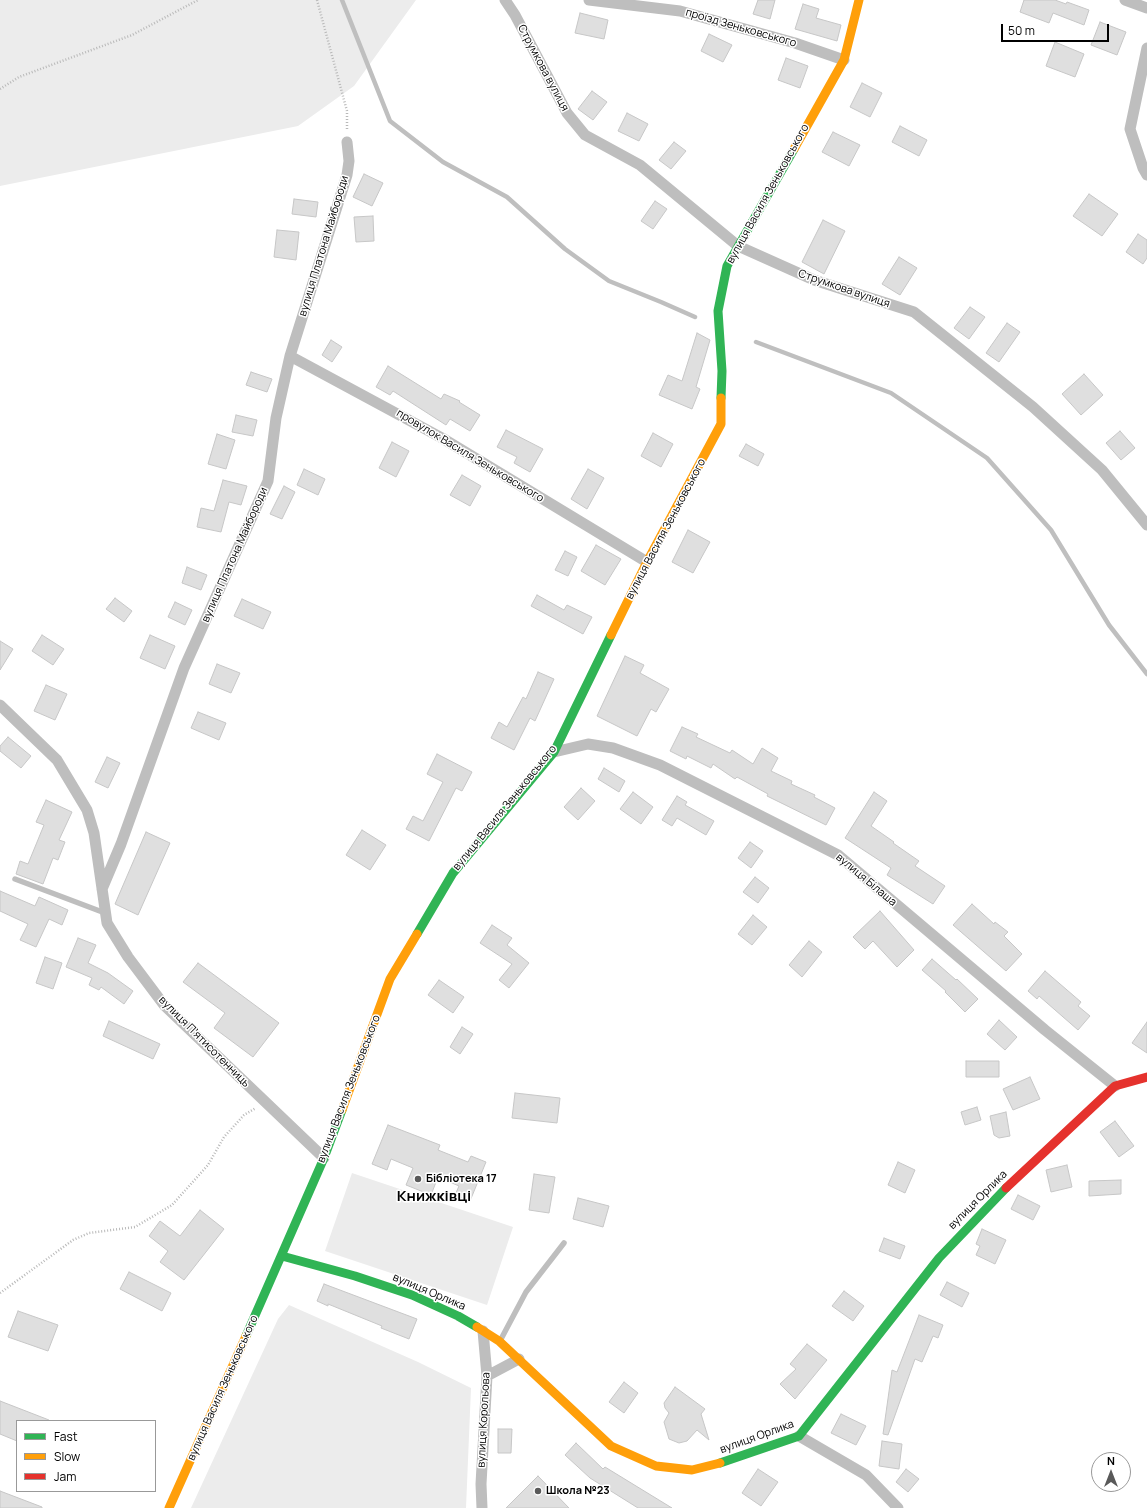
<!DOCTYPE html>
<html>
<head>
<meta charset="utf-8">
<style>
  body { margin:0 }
  #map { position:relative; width:1147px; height:1508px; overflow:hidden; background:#fff; font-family:Manrope,sans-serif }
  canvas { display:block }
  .legend { position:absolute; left:16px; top:1420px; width:140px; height:72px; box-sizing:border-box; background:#fff; border:1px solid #999; margin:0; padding:5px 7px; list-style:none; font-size:12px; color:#000 }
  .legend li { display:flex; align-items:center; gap:8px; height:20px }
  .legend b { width:20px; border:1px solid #999 }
  .north { position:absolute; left:1091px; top:1452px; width:40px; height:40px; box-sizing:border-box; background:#fff; border:1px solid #999; border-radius:50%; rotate:0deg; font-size:11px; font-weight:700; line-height:16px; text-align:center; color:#000 }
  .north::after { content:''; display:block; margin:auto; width:14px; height:18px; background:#595959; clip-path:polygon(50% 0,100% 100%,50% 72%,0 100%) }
  .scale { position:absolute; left:1001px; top:24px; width:108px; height:18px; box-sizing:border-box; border:2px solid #000; border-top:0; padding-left:5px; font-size:12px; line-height:14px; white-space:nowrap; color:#000; -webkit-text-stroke:3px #fff; paint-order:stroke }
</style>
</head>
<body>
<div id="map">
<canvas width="1147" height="1508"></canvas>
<ul class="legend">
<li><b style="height:5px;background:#30b455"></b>Fast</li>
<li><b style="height:5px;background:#ff9f0a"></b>Slow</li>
<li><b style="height:5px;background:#e5322d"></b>Jam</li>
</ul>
<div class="north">N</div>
<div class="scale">50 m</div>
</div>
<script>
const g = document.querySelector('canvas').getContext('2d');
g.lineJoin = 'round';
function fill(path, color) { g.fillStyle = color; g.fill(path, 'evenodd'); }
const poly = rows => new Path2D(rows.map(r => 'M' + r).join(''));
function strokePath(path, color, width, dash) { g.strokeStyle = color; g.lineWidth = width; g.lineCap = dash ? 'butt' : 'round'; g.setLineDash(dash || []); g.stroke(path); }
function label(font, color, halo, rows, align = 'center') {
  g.font = font + ' Manrope,sans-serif'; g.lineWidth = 3; g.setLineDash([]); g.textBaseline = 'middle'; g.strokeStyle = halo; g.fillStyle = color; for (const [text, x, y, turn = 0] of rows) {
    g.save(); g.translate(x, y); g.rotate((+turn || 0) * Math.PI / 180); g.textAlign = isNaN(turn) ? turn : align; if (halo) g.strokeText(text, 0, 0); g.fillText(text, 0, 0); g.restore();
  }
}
fill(poly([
  [0,0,416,0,354,86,298,126,0,186],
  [352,1173,513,1227,487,1305,325,1251],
  [289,1305,418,1362,471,1388,466,1508,191,1508,278,1319]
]), '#ececec');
strokePath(poly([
  [342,0,390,121,443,162,507,197,565,249,609,281,661,302,695,317],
  [756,342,891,393,987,458,1051,530,1109,625,1147,674]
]), '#bfbfbf', 4.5);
const building = poly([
  [758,0,775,0,770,19,753,14,758,0],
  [1024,0,1055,0,1066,4,1067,2,1089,10,1084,25,1053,13,1049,23,1020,12,1024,0],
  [803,4,819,9,816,18,841,25,837,41,795,29,803,4],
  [580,13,608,20,604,39,575,33,580,13],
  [1100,22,1126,32,1117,55,1091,45,1100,22],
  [709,34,732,45,723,62,701,51,709,34],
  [1055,42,1084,54,1075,77,1046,66,1055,42],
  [786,58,808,66,800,88,778,80,786,58],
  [862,83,882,93,870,117,850,107,862,83],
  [592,91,607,102,593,120,578,109,592,91],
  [627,113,648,124,639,141,618,131,627,113],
  [900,126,927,140,919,156,892,142,900,126],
  [833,132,860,145,849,166,822,152,833,132],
  [674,142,686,151,671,169,659,160,674,142],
  [364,174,383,183,372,206,353,197,364,174],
  [1089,194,1118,214,1102,236,1073,216,1089,194],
  [294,199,318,202,316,217,292,214,294,199],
  [655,201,667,209,653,229,641,221,655,201],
  [373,216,374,241,356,242,354,217,373,216],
  [823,220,845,231,824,274,802,262,823,220],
  [277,230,299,232,296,260,274,257,277,230],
  [1138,234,1147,240,1147,258,1143,264,1126,252,1138,234],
  [899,257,917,268,900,295,882,284,899,257],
  [970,307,985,317,969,339,954,328,970,307],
  [1007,323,1020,332,999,362,986,353,1007,323],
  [697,333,710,340,696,387,700,389,692,409,659,395,668,375,682,381,697,333],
  [331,340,342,347,332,362,322,355,331,340],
  [388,366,441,399,444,394,460,401,459,402,480,415,470,431,450,419,446,425,393,391,390,395,376,387,388,366],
  [251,372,272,379,267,392,246,385,251,372],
  [1084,374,1103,395,1081,415,1062,394,1084,374],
  [236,415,257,420,253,436,232,432,236,415],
  [506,430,543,449,530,472,514,463,517,457,497,447,506,430],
  [1120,431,1135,448,1121,460,1106,443,1120,431],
  [653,433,673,444,661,467,641,456,653,433],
  [217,434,235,440,226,469,208,464,217,434],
  [392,442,409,451,396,477,379,468,392,442],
  [746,444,764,454,758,466,739,456,746,444],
  [304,469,325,479,318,495,297,485,304,469],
  [588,469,604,478,587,509,571,499,588,469],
  [462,475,481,486,470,506,450,495,462,475],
  [223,480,247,486,241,505,229,502,221,532,197,527,201,508,214,511,223,480],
  [284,486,295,492,282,519,270,514,284,486],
  [688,530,710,542,693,573,672,562,688,530],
  [596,545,621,559,605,585,581,571,596,545],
  [565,551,577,557,568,576,555,570,565,551],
  [187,567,207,575,201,590,182,583,187,567],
  [537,595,564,610,567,605,592,617,583,634,531,606,537,595],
  [115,598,132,611,124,622,106,609,115,598],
  [242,599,271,612,263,629,234,616,242,599],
  [175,602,192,610,185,625,168,617,175,602],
  [42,635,64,649,53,665,32,651,42,635],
  [150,635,175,646,165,669,140,658,150,635],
  [0,641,13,649,0,670,0,641],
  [625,656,644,665,640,673,669,689,656,712,651,709,637,736,597,716,625,656],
  [217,664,240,673,231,693,209,684,217,664],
  [538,672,554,679,535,721,530,718,514,750,491,738,499,722,507,727,523,697,526,699,538,672],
  [46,685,67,694,55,720,34,711,46,685],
  [198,712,226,723,219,740,191,728,198,712],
  [682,727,698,734,696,737,730,753,732,750,753,764,762,748,778,758,771,771,792,781,791,784,815,795,814,797,835,808,826,825,767,796,768,794,737,777,735,779,713,764,711,768,687,756,686,759,670,751,682,727],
  [8,737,31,756,21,768,0,751,0,746,8,737],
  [437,754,472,772,462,791,456,788,429,841,406,829,413,816,423,821,443,782,427,774,437,754],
  [107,757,120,763,108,788,95,782,107,757],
  [604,768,625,781,619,792,598,779,604,768],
  [581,788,595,801,578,820,564,807,581,788],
  [633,792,653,807,641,824,620,809,633,792],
  [874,792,887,801,871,826,894,842,893,843,919,861,915,866,945,886,933,904,887,875,891,868,845,838,874,792],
  [677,796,687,802,685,805,714,821,706,835,677,818,672,826,662,820,677,796],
  [46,800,72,812,59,840,65,842,58,860,53,858,43,884,16,874,20,861,28,864,44,825,36,822,46,800],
  [362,830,386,845,370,870,346,855,362,830],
  [146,832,170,843,138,915,115,904,146,832],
  [750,842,763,851,751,868,738,858,750,842],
  [755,877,769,888,758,903,743,892,755,877],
  [0,891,35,906,39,897,68,910,62,925,49,919,36,947,20,940,28,924,0,911,0,891],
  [972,904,994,924,995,922,1008,932,1004,936,1022,954,1006,971,953,925,972,904],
  [880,911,914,950,897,967,873,941,865,949,853,937,880,911],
  [753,915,767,927,752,945,738,934,753,915],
  [492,925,512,938,507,945,529,963,509,988,499,980,512,964,480,943,492,925],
  [78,938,96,945,88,963,108,973,133,991,124,1004,101,987,99,990,89,985,92,978,66,967,78,938],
  [809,941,822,952,802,977,789,965,809,941],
  [45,957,62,963,53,989,36,983,45,957],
  [932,959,956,980,957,979,978,999,965,1012,945,992,946,991,922,970,932,959],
  [198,963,279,1023,253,1057,214,1028,225,1013,183,982,198,963],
  [1045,971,1081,1002,1078,1006,1090,1016,1078,1030,1039,996,1037,999,1028,991,1045,971],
  [439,980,464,997,453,1013,428,995,439,980],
  [999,1020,1017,1037,1005,1050,987,1034,999,1020],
  [109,1021,160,1044,153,1059,103,1036,109,1021],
  [1147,1022,1147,1053,1132,1043,1147,1022],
  [462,1027,473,1034,460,1054,450,1047,462,1027],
  [966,1061,999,1061,999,1077,966,1077,966,1061],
  [1030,1077,1040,1099,1013,1110,1003,1089,1030,1077],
  [515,1093,560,1098,557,1123,512,1118,515,1093],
  [977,1107,981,1120,965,1125,961,1112,977,1107],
  [1006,1112,1010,1136,999,1138,994,1135,990,1116,1006,1112],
  [1115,1121,1134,1146,1119,1157,1100,1132,1115,1121],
  [388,1125,440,1145,438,1150,468,1162,471,1156,486,1162,470,1201,455,1195,459,1186,438,1177,431,1195,406,1185,413,1168,391,1159,387,1170,372,1164,388,1125],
  [898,1162,915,1170,905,1193,888,1185,898,1162],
  [1067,1165,1072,1187,1051,1192,1046,1170,1067,1165],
  [534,1174,555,1177,549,1213,529,1210,534,1174],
  [1121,1180,1121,1194,1089,1196,1089,1181,1121,1180],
  [1018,1195,1040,1206,1033,1220,1011,1209,1018,1195],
  [578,1198,609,1206,603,1227,573,1219,578,1198],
  [200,1210,224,1229,184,1280,160,1262,168,1251,149,1236,160,1221,180,1236,200,1210],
  [982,1229,1006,1240,995,1264,976,1255,980,1246,976,1244,982,1229],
  [884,1238,905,1246,900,1259,879,1251,884,1238],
  [129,1272,171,1293,162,1311,120,1289,129,1272],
  [947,1282,969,1293,962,1307,940,1295,947,1282],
  [324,1284,417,1319,409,1339,381,1328,382,1326,328,1304,328,1306,317,1301,324,1284],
  [844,1291,864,1306,853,1321,832,1306,844,1291],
  [18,1311,58,1325,48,1351,8,1337,18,1311],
  [919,1315,943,1325,938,1338,933,1336,922,1362,915,1359,888,1435,883,1434,892,1370,897,1372,919,1315],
  [807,1344,827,1360,795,1399,780,1384,796,1369,790,1364,807,1344],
  [624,1382,638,1393,624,1413,609,1402,624,1382],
  [675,1387,705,1409,701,1414,709,1440,697,1430,687,1441,679,1443,669,1439,664,1422,669,1413,665,1408,664,1403,675,1387],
  [0,1401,49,1420,49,1421,17,1421,17,1441,0,1434,0,1401],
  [841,1414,866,1426,856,1445,831,1433,841,1414],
  [498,1429,512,1429,511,1453,498,1453,498,1429],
  [882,1441,902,1444,899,1469,879,1466,882,1441],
  [576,1443,603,1469,605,1467,672,1508,638,1508,590,1478,565,1455,576,1443],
  [758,1469,778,1482,761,1506,742,1493,758,1469],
  [906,1469,919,1479,908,1492,896,1482,906,1469],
  [538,1476,569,1508,506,1508,538,1476],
  [0,1491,42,1507,42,1508,0,1508,0,1491]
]);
fill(building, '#dfdfdf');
strokePath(building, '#c7c7c7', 1);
strokePath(poly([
  [317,0,347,111,347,131],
  [0,89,19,77,132,35,198,0],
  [0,1293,73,1240,89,1233,135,1227,172,1205,208,1165,224,1137,244,1115,256,1108]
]), '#b9b9b9', 2.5, [1, 2]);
strokePath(poly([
  [15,879,105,913],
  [500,1341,526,1292,564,1243]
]), '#bebebe', 5.5);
strokePath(poly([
  [505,0,515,15,567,113,585,135,640,165,738,246,814,280,914,312,1033,407,1102,470,1147,525],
  [589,0,680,11,795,43,844,60],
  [1125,0,1147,8],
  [1147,48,1130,129,1143,168,1147,175],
  [290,356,442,438,647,562],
  [0,705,57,760,87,810,94,833,107,923,128,957,164,1005,324,1158],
  [554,752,588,744,613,748,660,765,838,855,1045,1030,1115,1086],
  [102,889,121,844,184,668,268,481,276,418,290,356,347,175,349,161,347,142],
  [487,1376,519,1359],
  [799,1436,866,1475,898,1508],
  [482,1508,481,1484,487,1376,483,1331]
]), '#bebebe', 11);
strokePath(poly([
  [721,398,722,371,718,311,727,266,794,149],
  [417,934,453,873,554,752,611,635],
  [282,1256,355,1276,412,1295,458,1316,477,1327],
  [246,1336,324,1158,342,1110],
  [720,1463,799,1436,939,1258,1006,1188]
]), '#30b455', 9);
strokePath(poly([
  [794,149,844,60,859,0],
  [611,635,647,562,721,424,721,398],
  [342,1110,390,979,417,934],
  [477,1327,499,1341,611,1446,656,1466,692,1470,720,1463],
  [169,1508,246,1336]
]), '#ff9f0a', 9);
strokePath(poly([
  [1006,1188,1115,1086,1147,1077]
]), '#e5322d', 9);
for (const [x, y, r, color] of [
  [418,1179,4,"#595959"],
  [538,1491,4,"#595959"]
]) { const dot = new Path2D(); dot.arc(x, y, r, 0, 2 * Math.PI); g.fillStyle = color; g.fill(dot); strokePath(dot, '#fff', 1.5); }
label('11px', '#000', '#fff', [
  ["проїзд Зеньковського",741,28,16],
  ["Струмкова вулиця",543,68,62],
  ["вулиця Василя Зеньковського",768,194,-61],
  ["вулиця Платона Майбороди",324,246,-73],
  ["Струмкова вулиця",844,289,19],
  ["провулок Василя Зеньковського",470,456,31],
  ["вулиця Василя Зеньковського",666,529,-62],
  ["вулиця Платона Майбороди",235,555,-66],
  ["вулиця Василя Зеньковського",505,808,-51],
  ["вулиця Білаша",866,880,40],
  ["вулиця Пʼятисотенниць",204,1042,45],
  ["вулиця Василя Зеньковського",349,1089,-69],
  ["вулиця Орлика",978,1200,-45],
  ["вулиця Орлика",429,1292,23],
  ["вулиця Василя Зеньковського",223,1388,-66],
  ["вулиця Корольова",484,1420,-87],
  ["вулиця Орлика",757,1437,-20]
]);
label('bold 11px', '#000', '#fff', [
  ["Бібліотека 17",426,1179],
  ["Школа №23",546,1491]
], 'left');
label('bold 15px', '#000', '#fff', [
  ["Книжківці",434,1197]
]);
</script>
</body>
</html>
